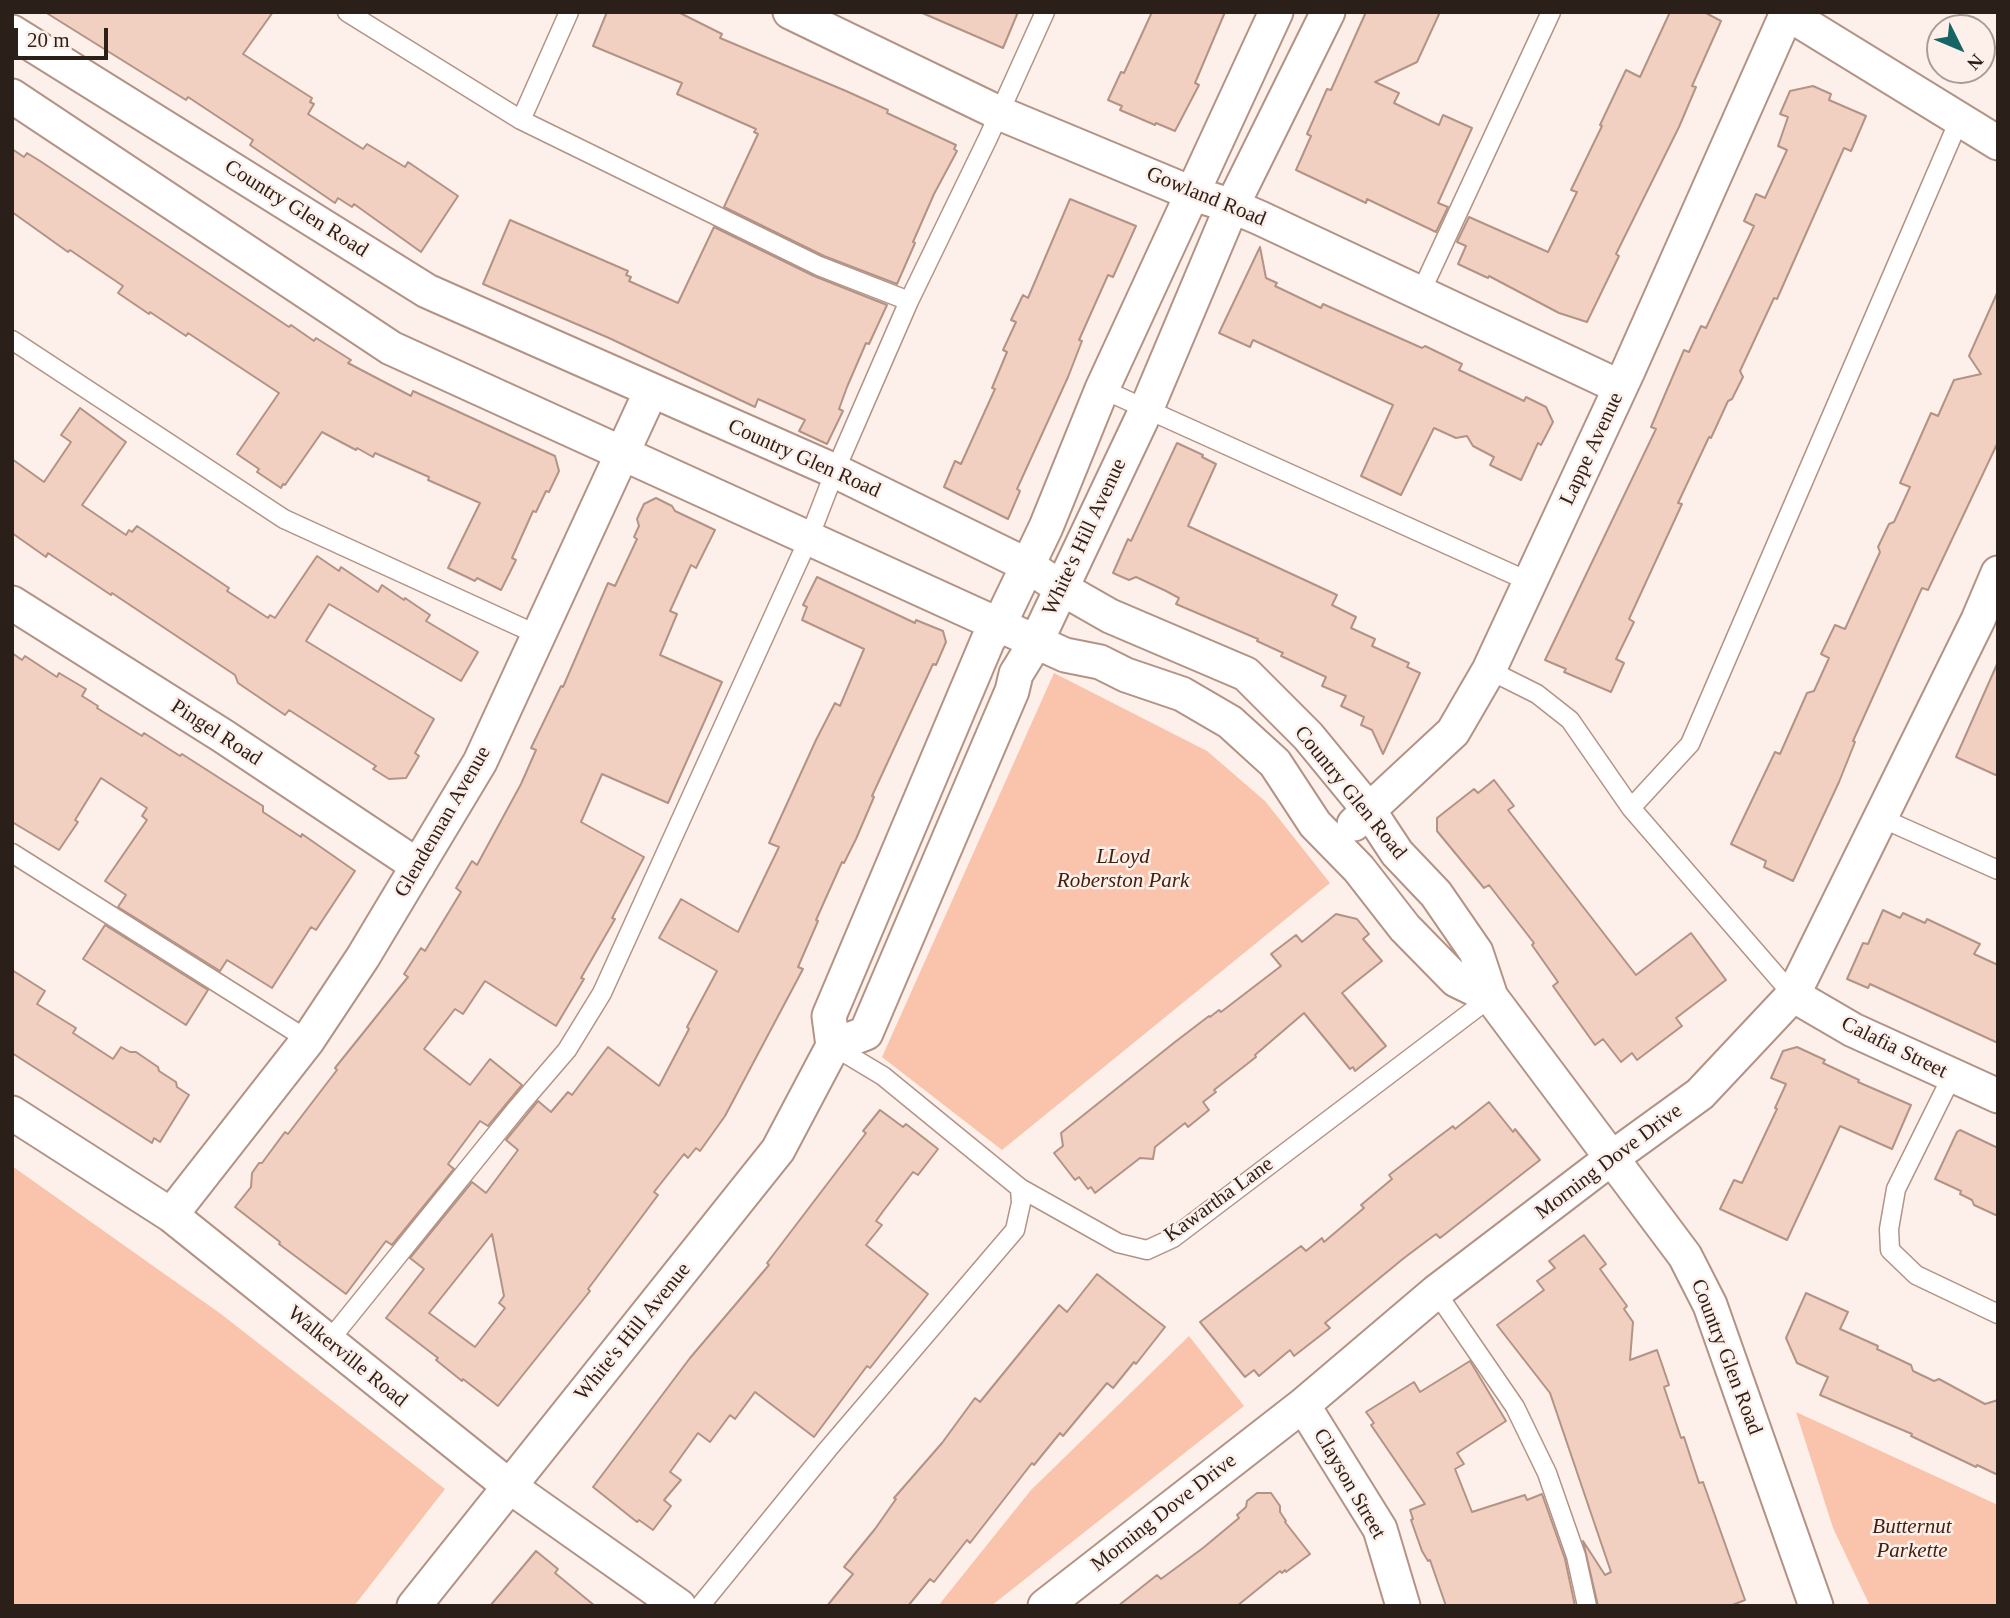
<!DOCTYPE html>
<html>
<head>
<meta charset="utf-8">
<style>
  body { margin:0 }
  #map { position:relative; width:2010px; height:1618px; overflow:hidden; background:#fdefe9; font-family:Georgia,serif }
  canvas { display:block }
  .frame { position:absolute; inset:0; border:14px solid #2b1f19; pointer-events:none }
  .north { position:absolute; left:1926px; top:14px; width:70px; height:70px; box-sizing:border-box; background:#fdefe9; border:2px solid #a99c96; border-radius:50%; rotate:133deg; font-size:19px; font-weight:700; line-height:28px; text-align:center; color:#2b1f19 }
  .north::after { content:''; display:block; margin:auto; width:24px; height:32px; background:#166565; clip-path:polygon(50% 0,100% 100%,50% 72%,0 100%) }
  .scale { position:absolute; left:14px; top:28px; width:94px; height:32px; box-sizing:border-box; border:4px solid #2b1f19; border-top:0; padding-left:9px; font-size:21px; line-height:24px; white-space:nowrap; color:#2b1f19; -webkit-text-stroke:5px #fdefe9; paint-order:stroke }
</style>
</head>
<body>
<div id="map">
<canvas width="2010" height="1618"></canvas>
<div class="frame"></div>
<div class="north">N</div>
<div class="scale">20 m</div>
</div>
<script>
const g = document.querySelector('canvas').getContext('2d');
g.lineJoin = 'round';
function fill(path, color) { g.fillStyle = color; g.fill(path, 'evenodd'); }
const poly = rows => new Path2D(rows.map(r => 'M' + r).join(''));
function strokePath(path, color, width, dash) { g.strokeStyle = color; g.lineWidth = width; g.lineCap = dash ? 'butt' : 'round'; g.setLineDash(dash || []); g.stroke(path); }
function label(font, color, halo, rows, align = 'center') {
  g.font = font + ' Georgia,serif'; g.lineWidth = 5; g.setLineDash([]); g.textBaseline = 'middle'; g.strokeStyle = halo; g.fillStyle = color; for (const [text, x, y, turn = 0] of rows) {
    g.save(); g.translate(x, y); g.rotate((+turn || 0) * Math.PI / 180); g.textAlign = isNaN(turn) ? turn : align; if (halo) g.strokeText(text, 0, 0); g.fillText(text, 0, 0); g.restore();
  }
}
fill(poly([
  [1054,673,1207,751,1265,801,1330,883,1002,1150,882,1057],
  [12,1166,221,1314,445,1489,354,1606,12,1606],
  [1189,1336,1244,1406,991,1606,938,1606,1031,1490],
  [1796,1412,1998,1505,1998,1606,1870,1606,1833,1528]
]), '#fac4ac');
const building = poly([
  [45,12,273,12,243,54,312,98,310,102,314,104,308,114,363,149,367,144,405,167,408,162,458,196,421,252,354,204,352,207,338,198,335,203,250,145,253,140,188,97,186,100,45,12],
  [607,12,678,12,722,34,720,38,846,91,888,110,887,113,956,145,954,149,957,151,934,194,913,242,915,243,897,284,824,256,724,207,758,134,754,132,756,129,677,94,682,83,593,46,607,12],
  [920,12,1018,12,1003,48,920,12],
  [1152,12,1225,12,1195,83,1199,85,1175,131,1156,123,1155,125,1120,110,1122,106,1108,100,1121,72,1124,73,1152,12],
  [1366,12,1440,12,1417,62,1375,82,1399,93,1394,103,1439,125,1443,115,1472,128,1438,203,1448,207,1436,232,1367,199,1366,203,1296,170,1311,136,1307,134,1327,89,1331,90,1366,12],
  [1670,12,1704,12,1721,21,1692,86,1696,87,1679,127,1616,254,1619,256,1587,322,1559,313,1489,276,1488,278,1458,264,1466,246,1457,242,1469,217,1548,252,1577,192,1571,190,1602,126,1600,125,1626,70,1640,77,1670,12],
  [1813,86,1831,94,1829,100,1866,116,1851,151,1844,148,1777,299,1774,298,1740,371,1743,377,1732,399,1728,401,1711,438,1709,437,1678,503,1682,504,1629,619,1634,622,1616,659,1624,663,1611,692,1564,672,1566,669,1545,660,1656,429,1651,427,1684,350,1689,352,1701,326,1706,328,1754,226,1744,221,1756,194,1765,198,1787,150,1778,146,1788,117,1780,114,1790,91,1813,86],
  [12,149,24,157,27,153,40,161,289,327,291,325,314,341,316,338,351,360,348,363,411,396,413,391,555,456,559,471,549,492,546,491,536,512,533,511,512,558,516,560,501,590,477,578,475,581,448,568,480,503,428,480,429,477,375,453,373,457,357,448,356,450,322,432,285,485,283,484,281,488,257,472,259,469,237,454,279,393,188,333,186,336,150,312,149,314,118,293,123,286,70,250,68,252,12,212,12,149],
  [1070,199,1136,226,1113,277,1108,275,1079,340,1082,341,1068,377,1017,489,1020,491,1008,519,944,487,955,461,961,464,995,389,992,388,1007,352,1003,350,1016,322,1011,320,1023,295,1028,298,1070,199],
  [510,220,628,271,626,275,631,277,629,281,678,303,714,227,814,276,887,305,869,344,866,343,847,387,839,409,843,411,827,444,799,431,805,420,758,399,755,407,609,338,483,284,510,220],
  [1260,247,1266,278,1277,283,1275,286,1321,308,1323,304,1422,348,1425,346,1462,364,1459,370,1524,401,1526,397,1546,407,1553,422,1541,445,1538,443,1521,480,1490,465,1494,457,1473,446,1467,436,1456,438,1434,428,1401,495,1361,476,1393,405,1253,340,1250,347,1219,333,1260,247],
  [1998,291,1998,442,1928,590,1922,588,1853,741,1855,742,1839,782,1793,881,1764,867,1766,861,1731,844,1775,752,1780,754,1807,693,1814,691,1829,658,1821,654,1835,625,1845,629,1880,552,1878,547,1889,524,1894,522,1910,487,1900,483,1931,413,1938,416,1954,380,1981,374,1969,356,1998,291],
  [80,408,126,442,82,505,126,535,129,530,132,532,137,526,229,588,227,591,268,618,270,615,275,618,317,556,339,571,341,567,378,592,382,585,404,600,405,598,430,615,426,621,478,652,461,681,329,604,306,641,434,719,415,753,419,756,406,778,389,779,373,769,376,766,289,710,285,715,238,683,235,675,112,593,111,595,48,553,46,557,12,533,12,459,44,482,71,442,61,435,80,408],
  [1177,443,1203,455,1202,457,1216,464,1188,526,1337,595,1332,605,1356,617,1351,628,1375,639,1372,646,1409,663,1407,667,1420,673,1383,754,1372,730,1361,725,1364,717,1341,706,1346,696,1322,686,1326,677,1281,656,1283,653,1257,641,1258,639,1176,604,1179,598,1166,591,1136,577,1129,580,1113,573,1128,539,1131,541,1177,443],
  [656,498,672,506,675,511,715,530,696,568,691,565,670,611,677,614,660,655,722,682,668,803,602,774,581,822,644,857,612,918,615,919,581,978,584,979,556,1026,485,981,463,1014,455,1009,424,1049,470,1085,490,1059,522,1085,488,1126,480,1121,448,1164,454,1169,392,1245,386,1241,346,1294,279,1244,280,1242,235,1207,251,1187,252,1173,259,1163,262,1163,285,1132,288,1134,337,1070,335,1068,408,977,404,974,421,948,425,951,461,892,456,888,472,861,477,865,521,784,536,750,531,748,561,686,563,687,608,583,615,586,637,539,634,537,639,526,637,519,644,504,656,498],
  [817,577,915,623,916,620,943,631,946,642,936,665,933,664,872,796,874,797,856,839,844,863,842,862,816,920,818,921,798,967,803,969,725,1116,700,1151,696,1148,688,1158,684,1154,654,1192,658,1195,588,1289,590,1291,498,1406,463,1379,462,1381,436,1360,438,1358,386,1318,424,1269,410,1258,472,1182,486,1193,518,1150,506,1140,538,1101,551,1112,568,1092,572,1095,608,1047,659,1086,689,1029,687,1027,717,971,659,938,681,899,738,932,779,847,769,843,816,740,835,703,840,706,864,649,802,620,807,607,803,605,817,577],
  [492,1234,504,1296,499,1303,505,1308,475,1347,429,1313,492,1234],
  [12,653,22,660,25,656,57,677,59,673,86,689,82,696,98,706,97,708,142,736,144,733,180,756,182,754,263,806,263,812,301,837,302,834,355,871,316,930,311,927,272,988,227,960,220,971,118,907,126,895,105,881,147,820,142,816,147,808,101,778,75,820,78,822,59,850,12,822,12,653],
  [1998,662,1998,776,1956,757,1998,662],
  [1494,780,1514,806,1508,810,1636,975,1691,933,1726,980,1676,1018,1682,1026,1637,1060,1632,1053,1621,1062,1603,1039,1595,1045,1553,986,1558,982,1532,945,1534,943,1489,885,1484,888,1437,831,1437,818,1474,789,1478,793,1494,780],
  [1883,910,1900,918,1903,913,1925,923,1927,919,1980,944,1974,954,1998,965,1998,1043,1870,984,1868,988,1847,979,1863,943,1868,944,1883,910],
  [1336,914,1357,919,1369,934,1363,939,1382,961,1342,993,1386,1046,1355,1071,1353,1067,1350,1069,1304,1013,1255,1055,1256,1057,1214,1090,1216,1092,1203,1102,1209,1110,1188,1127,1185,1123,1155,1147,1153,1159,1140,1158,1095,1193,1091,1187,1088,1189,1079,1177,1075,1180,1054,1153,1063,1146,1061,1133,1175,1042,1209,1016,1210,1017,1219,1010,1221,1012,1281,966,1271,954,1296,935,1302,942,1336,914],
  [105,925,208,990,186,1025,83,959,105,925],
  [12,970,45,991,37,1004,76,1028,73,1033,113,1059,121,1047,130,1052,136,1052,158,1067,159,1071,176,1082,177,1087,189,1095,160,1142,154,1138,152,1143,12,1053,12,970],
  [1797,1047,1825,1060,1823,1063,1859,1080,1858,1082,1911,1105,1892,1149,1840,1126,1787,1240,1720,1209,1734,1180,1742,1183,1777,1109,1775,1108,1786,1084,1771,1078,1783,1051,1797,1047],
  [1489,1102,1513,1132,1515,1129,1540,1160,1440,1238,1436,1234,1404,1258,1325,1323,1330,1328,1294,1356,1290,1350,1259,1376,1254,1370,1245,1377,1200,1322,1301,1246,1306,1251,1322,1238,1324,1242,1364,1208,1361,1205,1392,1179,1389,1175,1437,1138,1453,1126,1455,1129,1489,1102],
  [880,1110,903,1127,906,1124,938,1149,918,1175,913,1172,884,1210,876,1221,882,1225,866,1245,928,1294,870,1368,867,1366,814,1437,755,1392,735,1419,730,1415,710,1442,698,1433,670,1472,681,1480,664,1500,671,1506,653,1530,639,1520,637,1522,593,1487,690,1358,769,1265,767,1263,866,1133,863,1131,880,1110],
  [1960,1130,1998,1148,1998,1216,1974,1205,1972,1200,1960,1194,1961,1191,1935,1179,1957,1132,1960,1130],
  [1584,1235,1606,1264,1600,1269,1627,1306,1624,1309,1633,1322,1630,1360,1657,1350,1669,1385,1664,1387,1681,1438,1684,1437,1699,1483,1703,1482,1745,1600,1730,1606,1598,1606,1583,1541,1605,1575,1611,1572,1550,1393,1497,1325,1544,1290,1537,1281,1555,1268,1549,1261,1584,1235],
  [1097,1274,1165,1327,1136,1364,1134,1362,1113,1388,1107,1383,1063,1436,1060,1433,1034,1465,1032,1463,970,1543,967,1540,934,1582,930,1579,908,1606,827,1606,853,1574,844,1567,875,1529,896,1499,894,1498,942,1443,975,1398,980,1402,1059,1305,1067,1312,1097,1274],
  [1806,1293,1848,1312,1840,1329,1878,1346,1877,1349,1911,1365,1913,1371,1934,1381,1939,1379,1985,1404,1998,1400,1998,1475,1977,1465,1976,1467,1911,1436,1912,1434,1820,1395,1828,1377,1797,1363,1786,1338,1806,1293],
  [1470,1361,1506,1421,1457,1453,1464,1464,1455,1469,1472,1512,1525,1495,1527,1500,1542,1494,1565,1559,1575,1606,1446,1606,1430,1560,1428,1561,1422,1551,1411,1520,1413,1519,1410,1510,1425,1504,1371,1425,1374,1423,1366,1412,1414,1382,1420,1392,1470,1361],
  [1257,1493,1271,1493,1280,1506,1280,1512,1286,1521,1285,1522,1310,1554,1286,1572,1285,1570,1282,1573,1280,1571,1237,1606,1118,1606,1157,1575,1161,1579,1203,1548,1239,1518,1237,1515,1246,1507,1247,1501,1257,1493],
  [536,1551,558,1569,555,1573,595,1606,490,1606,536,1551]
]);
fill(building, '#f2d0c1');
strokePath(building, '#b39384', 2);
const lane = poly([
  [347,12,521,120,819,266,909,301],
  [521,120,569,12],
  [1420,294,1551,12],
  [12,340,284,519,538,635],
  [1102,389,1530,582],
  [1489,670,1537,694,1570,720,1631,808,1793,995],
  [1631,808,1690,744,1960,118],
  [1879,817,1998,870],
  [12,853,308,1040],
  [833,1046,883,1076,1020,1188,1118,1243,1147,1250,1173,1238,1491,997],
  [1952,1076,1896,1189,1889,1229,1890,1250,1916,1275,1998,1314],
  [1436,1292,1515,1407,1547,1473,1576,1556,1587,1606],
  [328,1342,518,1107,567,1050,602,993,809,538,835,471,909,301,988,138,1045,12],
  [700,1606,828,1449,1015,1230,1021,1203,1020,1188]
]);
const street = poly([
  [790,12,999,113,1191,193,1232,206,1260,218,1620,387],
  [1785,12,1998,143],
  [12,32,427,291,835,471,1027,565,1061,588,1110,616,1246,674,1308,736,1368,809,1397,853,1436,894,1476,952,1491,997,1685,1256,1710,1305,1816,1606],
  [12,96,391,348,1065,655,1100,662,1126,675,1182,694,1230,722,1275,763,1315,824,1359,869,1405,928,1456,980,1491,997],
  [12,603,223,736,418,866],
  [1354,824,1453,732,1489,670,1628,371,1787,13],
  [1793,995,1853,1030,1998,1096],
  [833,1046,866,1033,1012,691,1016,674,1037,640,1146,410,1232,206,1328,12],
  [12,1113,171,1215,509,1486,679,1606],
  [171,1215,308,1040,363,957,480,762,651,391],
  [1303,1405,1380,1529,1403,1606],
  [414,1606,778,1150,833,1046,829,1016,988,640,1000,623,1046,527,1102,389,1276,12],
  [1045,1606,1303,1405,1436,1292,1613,1157,1700,1094,1793,995,1978,620,1998,573]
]);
strokePath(lane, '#b39385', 21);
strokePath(street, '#b39385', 37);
strokePath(lane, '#fff', 18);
strokePath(street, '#fff', 33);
label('21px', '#2b1f19', '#fdefe9', [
  ["Gowland Road",1206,197,22],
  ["Country Glen Road",296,209,32],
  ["Lappe Avenue",1592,449,-65],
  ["Country Glen Road",804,459,24],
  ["White's Hill Avenue",1085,537,-65],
  ["Pingel Road",216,733,33],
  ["Country Glen Road",1350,793,51],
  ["Glendennan Avenue",443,822,-60],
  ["Calafia Street",1894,1048,26],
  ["Morning Dove Drive",1609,1162,-37],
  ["Kawartha Lane",1219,1200,-36],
  ["White's Hill Avenue",633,1332,-51],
  ["Walkerville Road",347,1357,39],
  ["Country Glen Road",1726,1357,69],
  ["Clayson Street",1349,1484,60],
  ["Morning Dove Drive",1164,1513,-38]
]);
label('italic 21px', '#411e0d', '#fdefe9', [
  ["LLoyd",1123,857],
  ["Roberston Park",1123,881],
  ["Butternut",1912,1527],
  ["Parkette",1912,1551]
]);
</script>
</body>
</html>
